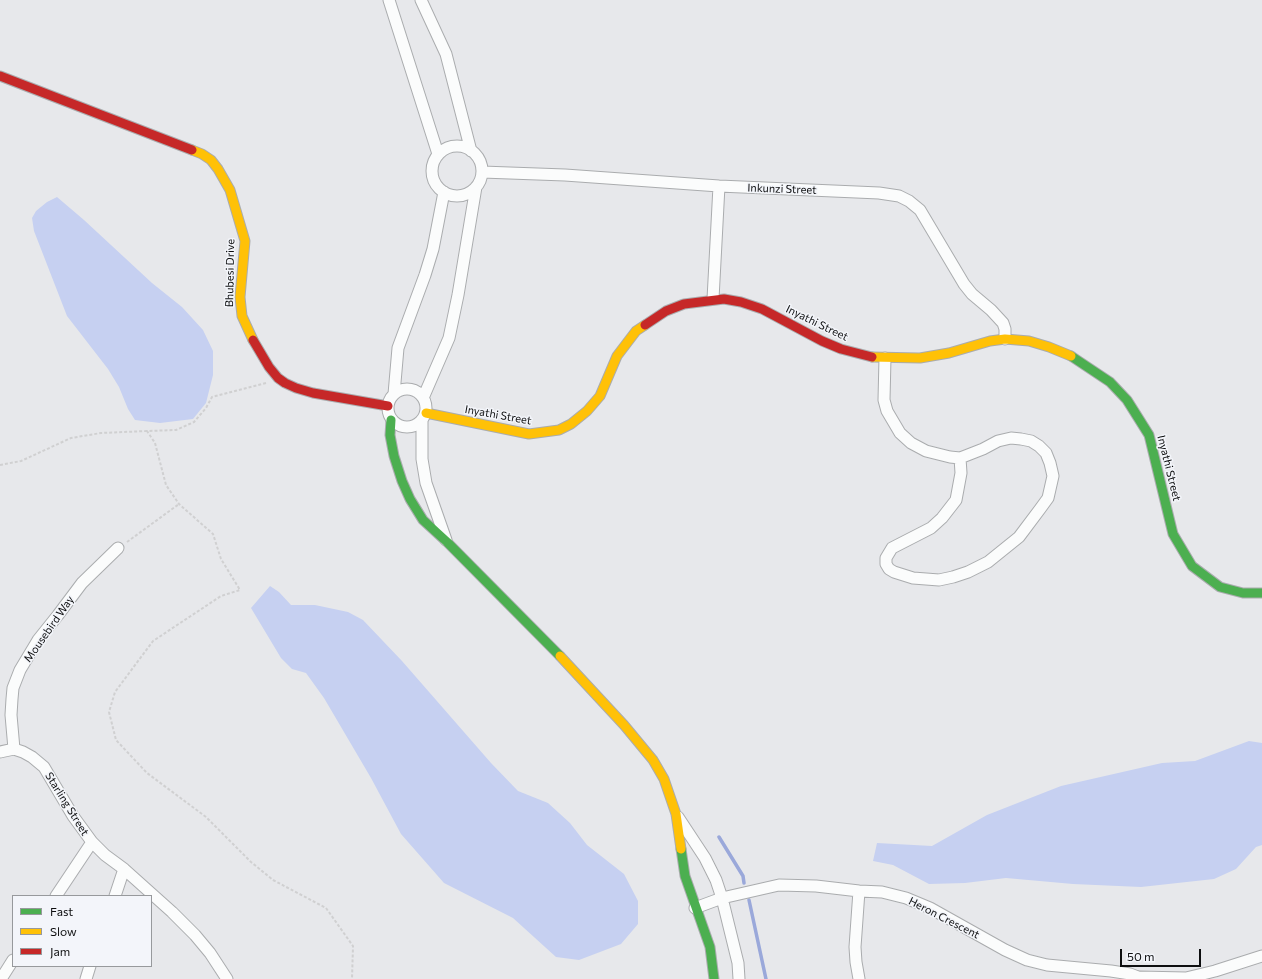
<!DOCTYPE html>
<html>
<head>
<meta charset="utf-8">
<style>
  body { margin:0 }
  #map { position:relative; width:1262px; height:979px; overflow:hidden; background:#e7e8eb; font-family:Commissioner,sans-serif }
  canvas { display:block }
  .legend { position:absolute; left:12px; top:895px; width:140px; height:72px; box-sizing:border-box; background:#f3f5fa; border:1px solid #97999c; margin:0; padding:5px 7px; list-style:none; font-size:12px; color:#0d0e0f }
  .legend li { display:flex; align-items:center; gap:8px; height:20px }
  .legend b { width:20px; border:1px solid #97999c }
  .scale { position:absolute; left:1120px; top:949px; width:81px; height:18px; box-sizing:border-box; border:2px solid #0d0e0f; border-top:0; padding-left:5px; font-size:12px; line-height:14px; white-space:nowrap; color:#0d0e0f; -webkit-text-stroke:3px #f3f5fa; paint-order:stroke }
</style>
</head>
<body>
<div id="map">
<canvas width="1262" height="979"></canvas>
<ul class="legend">
<li><b style="height:5px;background:#4caf50"></b>Fast</li>
<li><b style="height:5px;background:#ffc107"></b>Slow</li>
<li><b style="height:5px;background:#c62828"></b>Jam</li>
</ul>
<div class="scale">50 m</div>
</div>
<script>
const g = document.querySelector('canvas').getContext('2d');
g.lineJoin = 'round';
function fill(path, color) { g.fillStyle = color; g.fill(path, 'evenodd'); }
const poly = rows => new Path2D(rows.map(r => 'M' + r).join(''));
function strokePath(path, color, width, dash) { g.strokeStyle = color; g.lineWidth = width; g.lineCap = dash ? 'butt' : 'round'; g.setLineDash(dash || []); g.stroke(path); }
function label(font, color, halo, rows, align = 'center') {
  g.font = font + ' Commissioner,sans-serif'; g.lineWidth = 3; g.setLineDash([]); g.textBaseline = 'middle'; g.strokeStyle = halo; g.fillStyle = color; for (const [text, x, y, turn = 0] of rows) {
    g.save(); g.translate(x, y); g.rotate((+turn || 0) * Math.PI / 180); g.textAlign = isNaN(turn) ? turn : align; if (halo) g.strokeText(text, 0, 0); g.fillText(text, 0, 0); g.restore();
  }
}
fill(poly([
  [57,197,84,220,152,283,182,307,203,330,213,351,213,375,206,403,193,419,160,423,135,420,128,409,119,387,108,369,67,316,34,231,32,218,36,211,47,202],
  [270,586,279,592,291,605,315,605,348,612,363,620,402,661,491,763,518,791,548,803,570,823,587,845,624,874,638,901,638,924,621,944,579,960,556,957,513,918,444,883,401,834,371,778,324,698,306,673,292,669,281,658,251,608],
  [1249,741,1262,743,1262,845,1256,847,1236,869,1214,879,1141,887,1073,884,1006,878,965,883,929,884,893,865,873,861,877,843,932,846,987,815,1061,786,1162,763,1195,761]
]), '#c6d0f1');
strokePath(poly([
  [719,837,743,876,744,883],
  [749,900,766,979]
]), '#9aa8da', 3.5);
const street = poly([
  [389,0,438,154],
  [421,0,446,54,471,151],
  '432 171a25 25 0 1 1 50 0a25 25 0 1 1-50 0Z',
  [482,172,565,175,719,186,879,193,899,196,909,201,920,210,964,284,972,294,991,310,1003,323,1005,329,1005,339],
  [713,299,719,186],
  [885,358,884,400,887,411,900,433,911,443,926,451,950,457,960,458,983,449,998,441,1011,438,1021,439,1031,441,1039,446,1046,453,1050,463,1053,476,1048,498,1040,509,1019,537,988,562,968,572,953,577,939,580,913,578,894,572,889,569,886,564,886,558,892,548,931,528,942,518,956,500,961,473,960,458],
  '388 408a19 19 0 1 1 38 0a19 19 0 1 1-38 0Z',
  [394,394,398,348,425,275,433,249,444,192],
  [423,398,449,338,458,295,476,187],
  [422,420,422,459,426,483,446,540],
  [14,749,11,715,12,699,13,688,20,670,38,640,58,615,82,583,118,548],
  [0,752,14,749,23,752,32,757,44,767,73,816,92,842,105,855,124,869,172,912,195,935,210,953,227,979],
  [678,817,705,858,716,880,722,898,738,963,739,979],
  [859,891,855,947,856,962,859,979],
  [56,896,92,842],
  [115,896,124,869],
  [695,908,722,898,779,885,816,886,859,891,882,892,906,898,930,908,1005,950,1027,960,1047,965,1111,971,1130,974,1143,979],
  [1139,977,1186,978,1215,971,1262,956],
  [1,979,13,960],
  [86,979,90,966]
]);
const fast = poly([
  [1071,356,1110,382,1127,400,1149,435,1173,534,1192,566,1220,587,1243,593,1262,593],
  [391,420,390,435,394,456,402,481,410,499,423,520,447,542,560,656],
  [681,849,685,876,710,947,714,979]
]);
const slow = poly([
  [192,150,202,154,211,160,218,169,230,190,245,241,240,297,242,316,253,340],
  [872,357,920,358,949,353,990,341,1005,339,1029,341,1049,347,1071,356],
  [426,413,529,434,559,430,571,424,587,411,600,396,617,356,636,331,645,325],
  [560,656,624,725,653,760,664,779,676,814,681,849]
]);
const jam = poly([
  [0,76,192,150],
  [645,325,666,311,684,304,724,299,741,302,762,309,822,341,841,349,872,357],
  [253,340,269,367,278,378,285,383,296,388,313,393,388,406]
]);
strokePath(street, '#aaacae', 13);
strokePath(fast, '#aaacae', 11);
strokePath(slow, '#aaacae', 11);
strokePath(jam, '#aaacae', 11);
strokePath(poly([
  [266,383,212,397,206,408,194,422,176,430,147,431,155,443,166,485,179,504,213,534,221,559,240,590,221,596,153,641,115,692,109,712,116,740,147,773,206,817,251,862,273,880,326,908,353,946,352,979],
  [0,465,21,461,71,438,101,433,147,431],
  [127,542,179,504]
]), '#d0d0d1', 2, [3, 2]);
strokePath(street, '#fbfcfc', 11);
strokePath(fast, '#4caf50', 9);
strokePath(slow, '#ffc107', 9);
strokePath(jam, '#c62828', 9);
label('11px', '#0d0e0f', '#f3f5fa', [
  ["Inkunzi Street",782,189,2],
  ["Bhubesi Drive",230,273,-89],
  ["Inyathi Street",817,323,26],
  ["Inyathi Street",498,415,10],
  ["Inyathi Street",1169,468,76],
  ["Mousebird Way",49,629,-55],
  ["Starling Street",67,804,58],
  ["Heron Crescent",944,918,27]
]);
</script>
</body>
</html>
